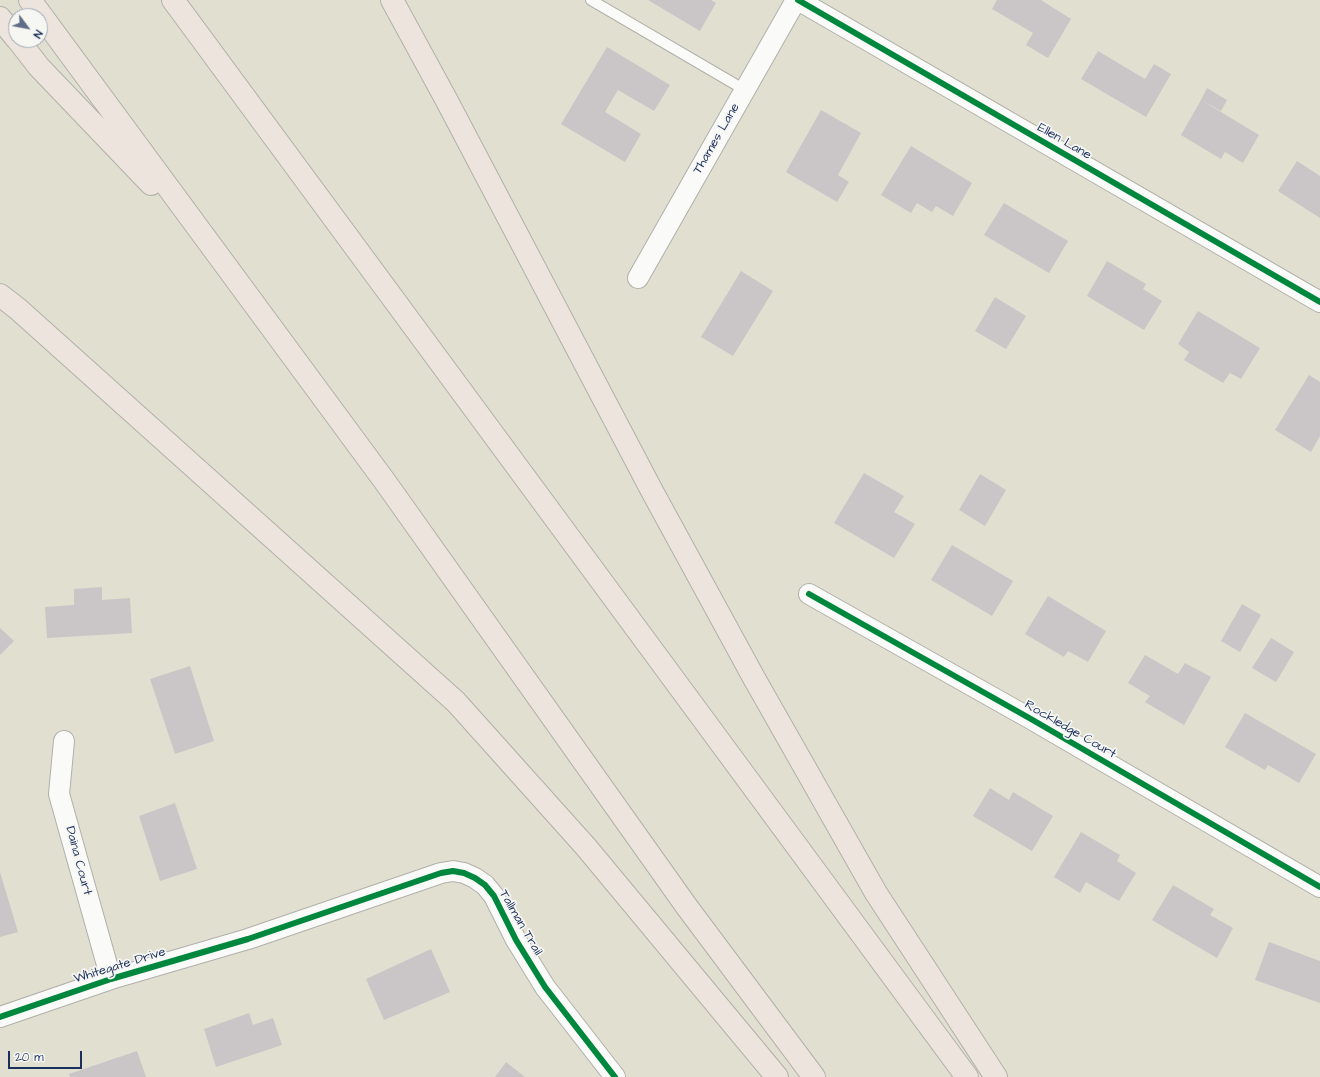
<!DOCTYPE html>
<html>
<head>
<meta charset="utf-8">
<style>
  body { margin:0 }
  #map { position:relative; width:1320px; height:1077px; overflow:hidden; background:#e1dfd0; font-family:"Architects Daughter",sans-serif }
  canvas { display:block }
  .north { position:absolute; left:8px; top:8px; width:40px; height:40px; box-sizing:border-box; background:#f6f6f2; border:1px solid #9ea6b7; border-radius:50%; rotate:122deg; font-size:11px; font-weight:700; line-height:16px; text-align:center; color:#1b2f5e }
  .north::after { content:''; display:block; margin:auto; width:14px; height:18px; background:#606d86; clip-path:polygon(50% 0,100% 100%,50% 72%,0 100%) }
  .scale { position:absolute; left:8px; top:1051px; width:74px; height:18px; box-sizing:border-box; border:2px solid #1b2f5e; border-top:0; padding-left:5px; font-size:12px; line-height:14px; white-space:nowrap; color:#1b2f5e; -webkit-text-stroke:3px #f6f6f2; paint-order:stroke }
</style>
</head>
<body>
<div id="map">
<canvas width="1320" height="1077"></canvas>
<div class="north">N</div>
<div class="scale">20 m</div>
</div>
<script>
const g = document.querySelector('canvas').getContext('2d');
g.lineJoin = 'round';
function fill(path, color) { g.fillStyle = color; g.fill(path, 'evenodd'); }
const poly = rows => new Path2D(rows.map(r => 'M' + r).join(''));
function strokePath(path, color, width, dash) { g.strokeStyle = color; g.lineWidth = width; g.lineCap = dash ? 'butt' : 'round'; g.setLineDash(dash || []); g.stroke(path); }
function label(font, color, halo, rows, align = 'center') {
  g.font = font + ' "Architects Daughter",sans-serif'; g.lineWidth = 3.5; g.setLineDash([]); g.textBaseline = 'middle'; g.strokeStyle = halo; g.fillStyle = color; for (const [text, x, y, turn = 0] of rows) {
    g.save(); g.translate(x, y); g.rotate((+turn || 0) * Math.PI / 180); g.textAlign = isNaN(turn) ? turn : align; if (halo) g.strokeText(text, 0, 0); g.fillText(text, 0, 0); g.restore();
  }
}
fill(poly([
  [648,0,711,0,716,3,700,31],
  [997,0,1041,0,1071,19,1048,58,1026,45,1033,33,992,9],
  [607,47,670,85,654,111,618,90,605,112,641,134,625,162,561,124],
  [1098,51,1145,79,1154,64,1171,74,1146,117,1081,79],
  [1207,88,1227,100,1221,111,1201,100],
  [1201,100,1259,135,1243,163,1225,152,1221,159,1181,135],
  [821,110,861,133,838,175,849,182,837,202,786,172],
  [911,146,972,183,953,216,936,206,932,212,917,203,911,213,881,195],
  [1297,161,1320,176,1320,218,1278,191],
  [1004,203,1068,241,1049,273,984,235],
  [1107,261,1146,284,1143,289,1162,301,1144,330,1087,296],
  [741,271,773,291,733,356,701,337],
  [995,297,1026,316,1006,349,975,331],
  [1198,311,1260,348,1241,379,1230,373,1223,383,1184,360,1189,352,1178,344],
  [1309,375,1320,382,1320,436,1311,452,1275,430],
  [864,473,904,496,894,512,915,524,894,558,834,523],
  [980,474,1006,490,985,526,959,510],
  [952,545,1013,581,992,616,931,580],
  [102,587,102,600,130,598,132,633,47,638,45,607,74,605,74,589],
  [1048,596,1106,631,1088,662,1068,651,1064,657,1025,634],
  [1242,604,1261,615,1240,652,1221,641],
  [0,628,14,641,0,655],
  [1271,638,1294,652,1276,682,1252,668],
  [1145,655,1178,674,1185,663,1211,677,1184,725,1145,702,1150,696,1128,683],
  [190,666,214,741,175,754,150,679],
  [1245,713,1316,754,1299,783,1268,765,1265,770,1225,747],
  [990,788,1009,800,1013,792,1053,816,1032,851,973,816],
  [175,803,197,869,160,881,139,816],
  [1081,832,1120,855,1117,861,1136,873,1119,901,1086,882,1080,893,1054,877],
  [0,872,18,932,0,937],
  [1173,885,1214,909,1210,915,1233,928,1217,958,1152,920],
  [1269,942,1320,961,1320,1003,1255,980],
  [431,949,450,992,384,1020,366,979],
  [249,1013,253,1025,273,1018,282,1045,216,1067,204,1029],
  [137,1051,146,1077,70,1077,69,1074],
  [506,1062,525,1077,495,1077]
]), '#cac5c7');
const service = poly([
  [591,0,745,90]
]);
const minor = poly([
  [798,0,1320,302],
  [638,278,796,0],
  [809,594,1031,719,1320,887],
  [64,741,59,794,111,979],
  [0,1017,111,979,248,939,441,873,453,871,464,873,475,878,485,885,494,896,516,940,545,987,615,1077]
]);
const motorway = poly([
  [30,0,386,483,687,907,814,1077],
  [173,0,967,1077],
  [392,0,447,101,652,491,754,678,876,893,996,1077],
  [0,18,16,38],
  [18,40,39,67,151,184],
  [0,295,18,309,456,702,586,847,777,1077]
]);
strokePath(service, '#b0b0ab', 12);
strokePath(minor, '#b0b0ab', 22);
strokePath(motorway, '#b0b0ab', 24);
strokePath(service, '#fafaf8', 10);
strokePath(minor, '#fafaf8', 20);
strokePath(motorway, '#ede5dd', 22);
strokePath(poly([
  [798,0,1320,302],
  [809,594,1031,719,1320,887],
  [0,1017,111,979,248,939,441,873,453,871,464,873,475,878,485,885,494,896,516,940,545,987,615,1077]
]), '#00873e', 6);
label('13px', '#1b2f5e', '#f6f6f2', [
  ["Thames Lane",717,139,-60],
  ["Ellen Lane",1064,142,30],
  ["Rockledge Court",1070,730,30],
  ["Daina Court",78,861,75],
  ["Tallman Trail",520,923,60],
  ["Whitegate Drive",120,966,-17]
]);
</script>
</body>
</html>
